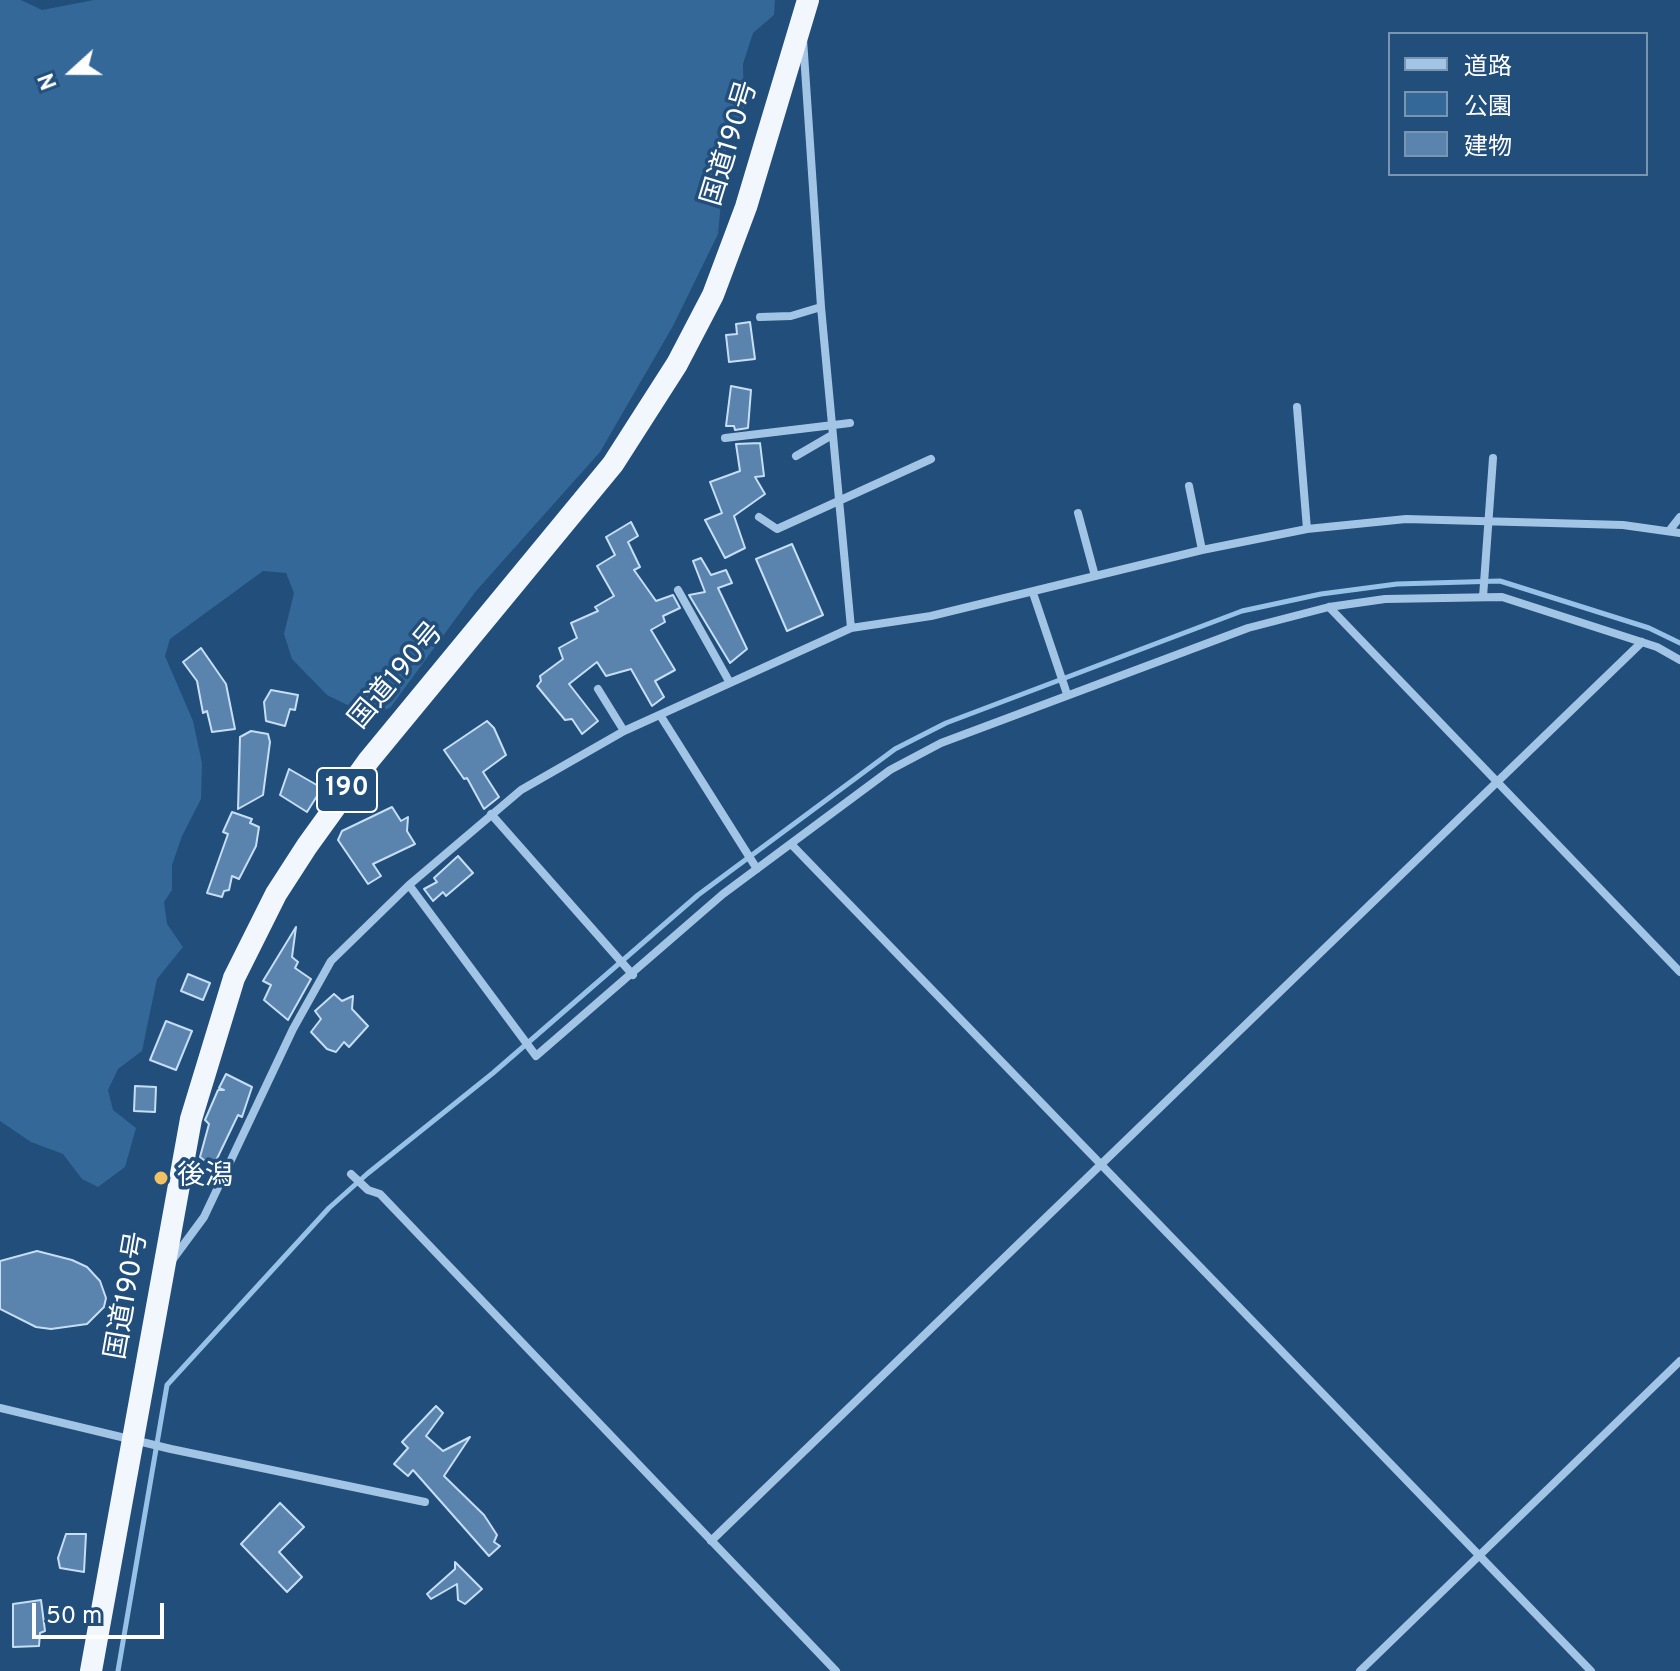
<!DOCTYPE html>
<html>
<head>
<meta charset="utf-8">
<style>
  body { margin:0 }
  #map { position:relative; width:1680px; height:1671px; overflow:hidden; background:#214e7b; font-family:Overpass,"Noto Sans JP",sans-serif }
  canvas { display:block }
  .legend { position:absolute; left:1388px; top:32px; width:260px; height:144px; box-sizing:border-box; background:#214e7b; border:2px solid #7a95b0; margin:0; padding:10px 14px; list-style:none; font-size:24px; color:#fff }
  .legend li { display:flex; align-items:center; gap:16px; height:40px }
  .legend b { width:40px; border:2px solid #7a95b0 }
  .north { position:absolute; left:32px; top:32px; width:80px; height:80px; -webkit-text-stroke:6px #214e7b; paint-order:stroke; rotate:249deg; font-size:22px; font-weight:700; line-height:32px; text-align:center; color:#fff }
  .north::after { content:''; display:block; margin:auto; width:28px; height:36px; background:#fff; clip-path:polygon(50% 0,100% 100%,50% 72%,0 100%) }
  .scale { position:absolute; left:32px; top:1603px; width:132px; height:36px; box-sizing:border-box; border:4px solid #fff; border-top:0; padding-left:10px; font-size:24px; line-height:28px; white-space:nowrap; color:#fff; -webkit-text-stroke:6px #214e7b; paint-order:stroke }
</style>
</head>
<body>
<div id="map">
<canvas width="1680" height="1671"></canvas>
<ul class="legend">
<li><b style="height:10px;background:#a3c5e5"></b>道路</li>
<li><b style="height:22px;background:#346898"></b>公園</li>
<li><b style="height:22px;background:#5a84ad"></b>建物</li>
</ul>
<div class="north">N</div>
<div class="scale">50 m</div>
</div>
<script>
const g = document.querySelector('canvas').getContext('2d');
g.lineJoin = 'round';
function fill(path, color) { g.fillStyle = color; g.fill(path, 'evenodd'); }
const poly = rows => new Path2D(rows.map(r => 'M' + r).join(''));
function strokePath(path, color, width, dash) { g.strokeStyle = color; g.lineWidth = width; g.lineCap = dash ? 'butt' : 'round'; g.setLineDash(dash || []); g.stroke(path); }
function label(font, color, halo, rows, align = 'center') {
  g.font = font + ' Overpass,"Noto Sans JP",sans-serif'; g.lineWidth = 7; g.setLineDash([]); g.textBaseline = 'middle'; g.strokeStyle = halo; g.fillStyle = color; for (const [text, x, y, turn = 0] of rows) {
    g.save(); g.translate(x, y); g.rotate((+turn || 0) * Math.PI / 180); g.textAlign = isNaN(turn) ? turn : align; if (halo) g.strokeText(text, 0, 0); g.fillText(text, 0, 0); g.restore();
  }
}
fill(poly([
  [0,0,21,0,42,10,94,0,775,0,774,15,753,33,743,64,744,110,726,150,718,234,673,326,600,452,476,591,390,708,368,715,327,695,292,659,284,634,294,593,286,573,263,571,170,639,165,656,193,721,202,763,201,799,182,836,172,865,172,890,164,902,167,924,183,947,157,979,142,1051,118,1069,108,1090,113,1110,136,1128,125,1167,98,1187,82,1179,63,1154,31,1142,0,1121]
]), '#346898');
strokePath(poly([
  [118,1671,167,1385,329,1208,367,1174,493,1073,698,895,895,749,946,723,1242,611,1321,594,1397,584,1500,581,1649,628,1680,643]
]), '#97c1e7', 5);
const building = poly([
  [750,322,755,359,729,362,726,335,737,334,736,324,750,322],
  [731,386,751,390,748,428,735,430,734,426,726,426,731,386],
  [760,443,764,476,755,477,765,494,734,516,745,548,725,558,705,520,722,513,710,482,740,471,736,444,760,443],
  [631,522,638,536,628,542,640,567,634,570,656,601,673,595,680,608,663,616,665,622,651,630,675,670,655,681,664,697,652,706,631,669,606,676,597,662,569,684,598,721,582,734,572,719,565,720,537,686,541,681,540,676,563,659,559,648,577,638,571,623,598,611,595,607,614,596,597,566,615,555,606,537,631,522],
  [792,544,823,615,787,631,756,559,792,544],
  [701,558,711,575,726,570,732,583,718,588,747,649,730,663,689,595,705,592,693,561,701,558],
  [201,648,226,684,235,729,212,732,207,711,203,713,197,681,183,662,201,648],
  [271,690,298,695,295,710,290,709,285,726,266,721,264,702,271,690],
  [487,721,494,728,506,755,483,772,499,797,484,809,467,778,464,779,444,750,487,721],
  [251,731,268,734,270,742,263,795,238,809,240,737,251,731],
  [289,769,322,788,307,812,280,795,289,769],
  [392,807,401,821,408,817,407,831,415,844,373,864,381,876,368,884,338,840,342,831,392,807],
  [232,812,252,819,250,823,259,827,256,846,239,879,232,876,229,890,224,891,222,897,207,893,228,834,223,832,232,812],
  [458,856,473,873,446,896,443,892,433,901,424,889,437,882,434,878,458,856],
  [296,927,292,957,298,962,295,968,311,979,288,1020,264,1000,271,985,263,981,296,927],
  [188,974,210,983,203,1000,181,991,188,974],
  [334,994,342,1001,353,996,352,1009,368,1026,349,1047,344,1042,336,1052,327,1049,311,1032,321,1019,315,1011,334,994],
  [166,1021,192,1031,176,1070,150,1060,166,1021],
  [226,1074,252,1087,242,1117,238,1115,213,1167,200,1157,209,1124,205,1120,218,1090,224,1090,219,1088,226,1074],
  [135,1086,156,1087,155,1112,134,1111,135,1086],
  [37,1251,72,1260,87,1267,100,1281,106,1298,104,1307,87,1324,51,1329,36,1327,0,1309,0,1261,37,1251],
  [436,1406,443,1413,426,1436,443,1451,470,1437,444,1476,484,1515,497,1535,494,1542,500,1546,489,1556,413,1470,408,1476,394,1464,408,1448,402,1442,436,1406],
  [280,1503,304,1527,279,1552,302,1577,287,1592,241,1544,280,1503],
  [66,1534,86,1534,84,1572,60,1568,58,1558,66,1534],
  [455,1562,482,1589,465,1604,458,1600,457,1584,431,1599,427,1594,455,1569,455,1562],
  [41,1600,45,1631,40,1633,39,1646,13,1647,13,1604,41,1600]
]);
fill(building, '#5a84ad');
strokePath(building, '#c6def4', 2);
strokePath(poly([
  [803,39,821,307,851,628],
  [760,317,791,316,821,307],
  [1297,407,1307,529],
  [725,438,850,423],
  [796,456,832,435],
  [1189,486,1202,550],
  [1078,513,1095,576],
  [759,517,777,529,931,459],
  [1669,531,1680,517],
  [678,590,730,683],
  [1033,593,1067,694],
  [1483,597,1493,458],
  [1329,607,1680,972],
  [598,689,624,731],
  [660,715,757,869],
  [491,814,633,975],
  [791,844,1591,1671],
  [409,885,536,1056,723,894,890,770,941,743,1248,628,1329,607,1385,599,1502,597,1657,647,1680,660],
  [351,1174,368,1190,380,1194,836,1671],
  [173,1259,204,1217,293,1029,331,961,409,885,521,790,624,731,851,628,931,616,1202,550,1307,529,1406,519,1623,525,1680,533],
  [0,1408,171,1449,425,1502],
  [711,1541,1642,642],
  [1360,1671,1680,1361]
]), '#a3c5e5', 8);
strokePath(poly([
  [91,1671,191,1119,234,978,276,894,307,846,369,760,613,464,677,364,713,295,746,207,808,0]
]), '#f2f7fe', 22);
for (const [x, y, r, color] of [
  [161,1178,8,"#f2c165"]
]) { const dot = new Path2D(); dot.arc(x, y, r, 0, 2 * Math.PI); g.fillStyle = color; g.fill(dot); strokePath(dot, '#214e7b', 3); }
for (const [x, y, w] of [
  [347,790,60]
]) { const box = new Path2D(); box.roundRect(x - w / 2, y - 22, w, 44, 6); g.fillStyle = '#214e7b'; g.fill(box); strokePath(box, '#fff', 2); }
label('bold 26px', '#fff', null, [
  ["190",347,790]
]);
label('28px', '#fff', '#214e7b', [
  ["国道190号",732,144,-73],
  ["国道190号",398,677,-50],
  ["国道190号",129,1296,-80]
]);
label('28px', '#fff', '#214e7b', [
  ["後潟",177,1178]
], 'left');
</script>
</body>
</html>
